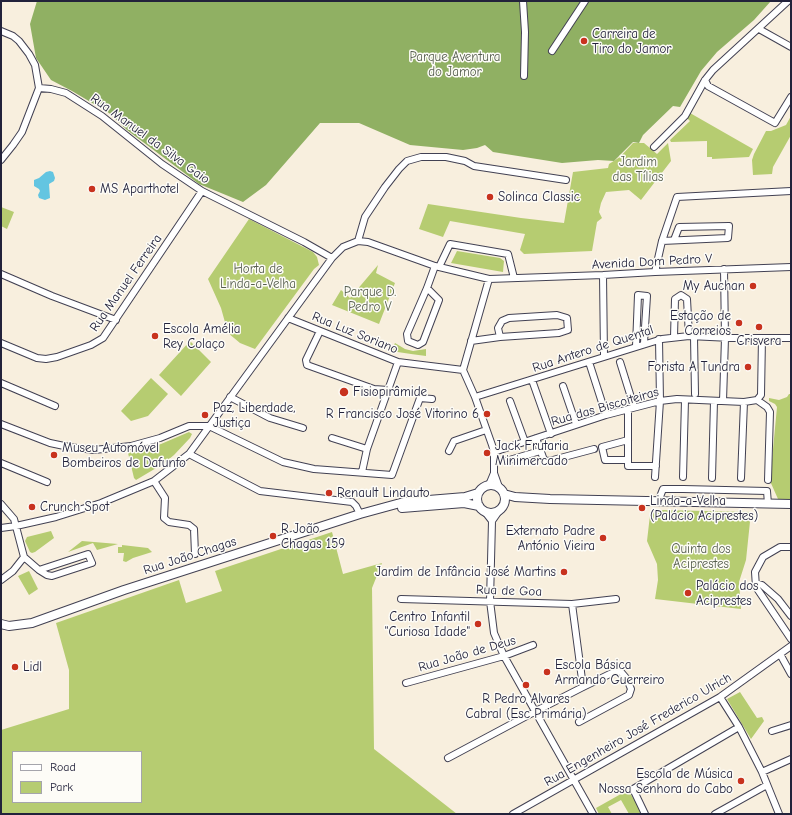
<!DOCTYPE html>
<html>
<head>
<meta charset="utf-8">
<style>
  body { margin:0 }
  #map { position:relative; width:792px; height:815px; overflow:hidden; background:#f8efde; font-family:"Comic Neue",sans-serif }
  canvas { display:block }
  .frame { position:absolute; inset:0; border:2px solid #22223b; pointer-events:none }
  .legend { position:absolute; left:12px; top:751px; width:130px; height:52px; box-sizing:border-box; background:#fdfcf7; border:1px solid #a5a5ac; margin:0; padding:5px 7px; list-style:none; font-size:12px; color:#22223b }
  .legend li { display:flex; align-items:center; gap:8px; height:20px }
  .legend b { width:20px; border:1px solid #a5a5ac }
</style>
</head>
<body>
<div id="map">
<canvas width="792" height="815"></canvas>
<div class="frame"></div>
<ul class="legend">
<li><b style="height:5px;background:#fff"></b>Road</li>
<li><b style="height:11px;background:#b6cc71"></b>Park</li>
</ul>
</div>
<script>
const g = document.querySelector('canvas').getContext('2d');
g.lineJoin = 'round';
function fill(path, color) { g.fillStyle = color; g.fill(path, 'evenodd'); }
const poly = rows => new Path2D(rows.map(r => 'M' + r).join(''));
function strokePath(path, color, width, dash) { g.strokeStyle = color; g.lineWidth = width; g.lineCap = dash ? 'butt' : 'round'; g.setLineDash(dash || []); g.stroke(path); }
function label(font, color, halo, rows, align = 'center') {
  g.font = font + ' "Comic Neue",sans-serif'; g.lineWidth = 3; g.setLineDash([]); g.textBaseline = 'middle'; g.strokeStyle = halo; g.fillStyle = color; for (const [text, x, y, turn = 0] of rows) {
    g.save(); g.translate(x, y); g.rotate((+turn || 0) * Math.PI / 180); g.textAlign = isNaN(turn) ? turn : align; if (halo) g.strokeText(text, 0, 0); g.fillText(text, 0, 0); g.restore();
  }
}
fill(poly([
  [690,113,753,149,749,157,712,159,712,157,707,157,707,141,671,142,670,140,690,121,687,118],
  [791,116,791,135,773,167,772,174,753,175,752,160,754,154,766,131,771,131,786,125],
  [633,143,644,143,657,154,668,143,671,161,641,200,629,190,606,192,601,203,599,212,602,218,597,222,592,251,524,254,520,250,525,234,450,221,443,237,419,229,428,204,521,218,564,223,573,172,608,168,609,164,620,157],
  [1,207,14,212,7,229,1,226],
  [249,219,313,252,317,257,319,265,314,269,255,349,240,343,228,333,221,308,208,279],
  [457,251,500,258,504,261,503,272,451,263],
  [378,265,376,273,395,283,379,324,332,305,341,290,350,298],
  [190,341,211,362,181,396,159,375],
  [395,343,405,349,413,351,426,349,426,356,411,354,391,351],
  [151,378,168,394,148,416,131,421,121,411],
  [789,394,791,394,791,499,778,499,770,481,777,407,775,404,769,401,769,398,779,400,787,397],
  [189,432,192,434,190,438,174,455,163,464,136,480,134,478,128,453,161,444],
  [662,510,751,512,746,560,739,582,741,609,655,599,658,580,657,564,647,541,650,515,653,512,659,513],
  [51,531,54,538,35,552,32,553,30,552,25,541,27,537],
  [332,532,343,574,382,563,372,588,374,749,457,814,1,814,1,730,69,709,69,670,56,623,179,580,186,603,222,591,215,571],
  [13,752,141,752,141,802,13,802],
  [82,541,118,544,97,550,93,543,68,552],
  [122,545,148,548,152,552,133,558,126,562,123,561,124,553,118,553,118,547,122,547],
  [29,571,38,589,29,595,18,576],
  [740,692,757,718,762,717,764,721,751,739,727,699],
  [628,790,643,814,629,814,621,800,608,807,612,814,599,814,596,808]
]), '#b6cc71');
fill(poly([
  [37,1,771,1,754,20,717,52,701,71,680,107,673,106,643,135,639,143,633,142,614,161,598,160,562,163,493,152,485,145,477,148,463,150,410,145,359,123,320,123,266,185,243,202,199,184,127,130,109,113,72,91,51,80,36,58,30,24]
]), '#90b063');
fill(poly([
  [50,171,53,172,55,178,54,181,49,184,50,198,45,200,39,198,38,195,40,191,39,189,34,186,34,180,39,178,46,172]
]), '#63c5e1');
const street = poly([
  [523,1,525,32,524,76],
  [759,29,791,47],
  [1,31,13,36,19,41,29,54,35,65,39,88,22,132,13,145,1,160],
  [552,51,585,1],
  [705,80,708,86,775,123,791,97],
  [39,88,51,89,66,93,102,116,162,164,202,191,304,242,332,258],
  [654,147,685,116,705,80,713,70,788,1],
  [358,241,365,217,385,187,399,169,407,161,421,157,446,157,465,161,474,166,566,180],
  [662,241,728,238,729,226,679,227,674,240],
  [439,267,450,244,508,254,514,278],
  [655,272,662,241,677,197,791,191],
  [1,274,52,296,116,320],
  [603,275,604,356],
  [489,279,463,370,475,397,492,445,494,452,494,473,499,487],
  [427,288,439,300,423,342,418,345,408,341,407,334,427,288,435,266],
  [288,318,398,362,463,370],
  [320,331,306,360,307,365,374,389,388,390],
  [674,337,675,299,681,295,687,299,689,336],
  [694,337,695,394],
  [471,341,500,337,559,333,568,330,567,318,557,315,509,318,502,321,498,328,500,337],
  [1,343,37,358,46,359,57,357,91,345,103,338,202,191],
  [636,346,638,295,647,296,644,343],
  [589,362,606,415],
  [620,362,634,407],
  [532,380,551,434],
  [1,383,55,406],
  [563,386,576,424],
  [230,397,270,418,303,428],
  [475,397,662,339,689,336,731,338,791,338],
  [757,400,767,407,770,412,768,480],
  [510,401,525,442],
  [723,401,725,338,724,269],
  [628,409,628,466,656,466],
  [1,424,50,443,69,447,94,450,131,446,160,438,189,426,209,426,283,462,314,469,392,475,420,398,432,399],
  [332,438,367,449],
  [536,438,544,460,549,461,594,449],
  [449,451,454,441,486,430],
  [494,452,606,415,660,401,677,399,744,402,757,400,761,395,762,338],
  [189,454,260,491,352,502,356,506,360,514],
  [628,460,605,460,602,447,628,440],
  [506,461,540,451],
  [1,463,47,482],
  [362,472,367,449,398,362],
  [655,477,660,401,659,339],
  [683,477,685,400],
  [712,478,714,401],
  [741,478,744,402],
  [154,481,165,498,164,518,169,522,189,525,194,529,195,554],
  [489,485,494,473],
  [658,502,663,489,683,489,767,491,768,504],
  [1,504,14,519,24,557,13,571,1,580],
  [499,511,492,521,490,601,494,633,504,656,593,814],
  [485,512,492,521],
  [1,528,16,526,56,517,101,503,154,481,189,454,332,258,343,247,358,241,368,242,435,266,489,279,603,275,655,272,791,267],
  [791,547,780,547,763,557,755,572,756,587,791,639],
  [24,557,39,570,88,554,92,563,52,576,47,575,39,570],
  [756,583,762,585,778,599,791,616],
  [401,599,572,604,616,599],
  [572,604,583,687],
  [780,654,791,674],
  [406,683,504,656,533,645],
  [720,697,739,727,762,772,779,814],
  [772,731,791,725],
  [448,758,536,711,583,687,616,671,621,672,627,679,631,689,629,695,579,722],
  [762,772,791,759],
  [513,814,720,697,791,646],
  [645,814,633,789,739,727],
  [715,814,767,785]
]);
const secondary = poly([
  '477 499a14 14 0 1 1 28 0a14 14 0 1 1-28 0Z',
  [504,494,515,497,550,499,791,504],
  [402,508,464,503,479,506],
  [1,624,9,626,32,623,124,590,360,514,404,502,465,497,478,493]
]);
strokePath(street, '#424153', 8);
strokePath(secondary, '#424153', 10);
strokePath(street, '#fff', 6);
strokePath(secondary, '#fff', 8);
for (const [x, y, r, color] of [
  [584,41,4,"#c8321e"],
  [92,189,4,"#c8321e"],
  [490,197,4,"#c8321e"],
  [753,286,4,"#c8321e"],
  [739,323,4,"#c8321e"],
  [759,327,4,"#c8321e"],
  [155,336,4,"#c8321e"],
  [748,367,4,"#c8321e"],
  [344,392,5,"#c8321e"],
  [487,414,4,"#c8321e"],
  [205,415,4,"#c8321e"],
  [487,453,4,"#c8321e"],
  [54,455,4,"#c8321e"],
  [329,493,4,"#c8321e"],
  [32,507,4,"#c8321e"],
  [642,508,4,"#c8321e"],
  [273,536,4,"#c8321e"],
  [603,538,4,"#c8321e"],
  [564,572,4,"#c8321e"],
  [688,593,4,"#c8321e"],
  [478,624,4,"#c8321e"],
  [15,667,4,"#c8321e"],
  [547,672,4,"#c8321e"],
  [526,685,4,"#c8321e"],
  [741,781,4,"#c8321e"]
]) { const dot = new Path2D(); dot.arc(x, y, r, 0, 2 * Math.PI); g.fillStyle = color; g.fill(dot); strokePath(dot, '#fdfcf7', 1.5); }
label('13px', '#22223b', '#fdfcf7', [
  ["Carreira de",592,34],
  ["Tiro do Jamor",592,49],
  ["MS Aparthotel",100,189],
  ["Solinca Classic",498,197],
  ["My Auchan",745,286,"right"],
  ["Estação de",731,316,"right"],
  ["Correios",731,331,"right"],
  ["Escola Amélia",163,329],
  ["Rey Colaço",163,344],
  ["Crisvera",759,341,"center"],
  ["Forista A Tundra",740,367,"right"],
  ["Fisiopirâmide",353,392],
  ["Paz, Liberdade,",213,408],
  ["Justiça",213,423],
  ["R Francisco José Vitorino 6",479,414,"right"],
  ["Jack Frutaria",495,446],
  ["Minimercado",495,461],
  ["Museu Automóvel",62,448],
  ["Bombeiros de Dafunfo",62,463],
  ["Renault Lindauto",337,493],
  ["Linda-a-Velha",650,501],
  ["(Palácio Aciprestes)",650,516],
  ["Crunch Spot",40,507],
  ["R João",281,529],
  ["Chagas 159",281,544],
  ["Externato Padre",595,531,"right"],
  ["António Vieira",595,546,"right"],
  ["Jardim de Infância José Martins",556,572,"right"],
  ["Palácio dos",696,586],
  ["Aciprestes",696,601],
  ["Centro Infantil",470,617,"right"],
  ["\"Curiosa Idade\"",470,632,"right"],
  ["Escola Básica",555,665],
  ["Armando Guerreiro",555,680],
  ["Lidl",23,667],
  ["R Pedro Alvares",526,699,"center"],
  ["Cabral (Esc Primária)",526,714,"center"],
  ["Escola de Música",733,774,"right"],
  ["Nossa Senhora do Cabo",733,789,"right"]
], 'left');
label('13px', '#565e4e', '#fdfcf7', [
  ["Parque Aventura",455,57],
  ["do Jamor",455,72],
  ["Jardim",638,162],
  ["das Tílias",638,177],
  ["Horta de",258,269],
  ["Linda-a-Velha",258,284],
  ["Parque D.",370,292],
  ["Pedro V",370,307],
  ["Quinta dos",701,549],
  ["Aciprestes",701,564]
]);
label('13px', '#22223b', '#fdfcf7', [
  ["Rua Manuel da Silva Gaio",150,139,36],
  ["Avenida Dom Pedro V",652,262,-3],
  ["Rua Manuel Ferreira",126,283,-55],
  ["Rua Luz Soriano",355,333,22],
  ["Rua Antero de Quental",593,349,-18],
  ["Rua das Biscoiteiras",605,407,-16],
  ["Rua João Chagas",190,556,-18],
  ["Rua de Goa",509,591,2],
  ["Rua João de Deus",467,654,-16],
  ["Rua Engenheiro José Frederico Ulrich",638,730,-30]
]);
</script>
</body>
</html>
